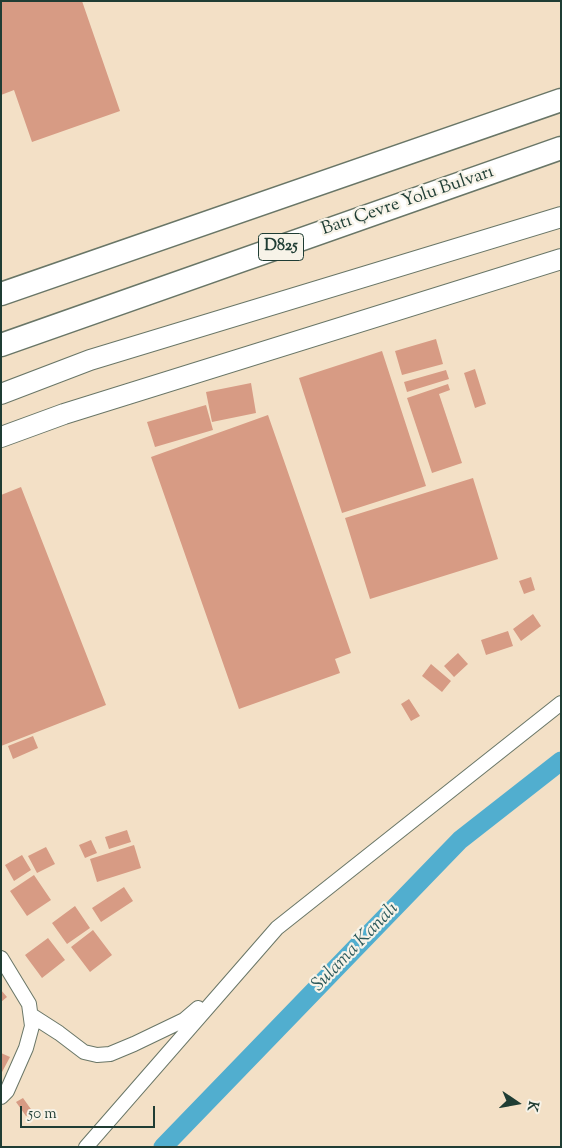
<!DOCTYPE html>
<html>
<head>
<meta charset="utf-8">
<style>
  body { margin:0 }
  #map { position:relative; width:562px; height:1148px; overflow:hidden; background:#f3e0c6; font-family:"Sorts Mill Goudy",serif }
  canvas { display:block }
  .frame { position:absolute; inset:0; border:2px solid #1f3d34; pointer-events:none }
  .north { position:absolute; left:492px; top:1078px; width:50px; height:50px; -webkit-text-stroke:4px #f7f3e8; paint-order:stroke; rotate:102deg; font-size:14px; font-weight:700; line-height:20px; text-align:center; color:#1f3d34 }
  .north::after { content:''; display:block; margin:auto; width:18px; height:22px; background:#1f3d34; clip-path:polygon(50% 0,100% 100%,50% 72%,0 100%) }
  .scale { position:absolute; left:20px; top:1106px; width:135px; height:22px; box-sizing:border-box; border:2px solid #1f3d34; border-top:0; padding-left:6px; font-size:15px; line-height:18px; white-space:nowrap; color:#1f3d34; -webkit-text-stroke:4px #f7f3e8; paint-order:stroke }
</style>
</head>
<body>
<div id="map">
<canvas width="562" height="1148"></canvas>
<div class="frame"></div>
<div class="north">K</div>
<div class="scale">50 m</div>
</div>
<script>
const g = document.querySelector('canvas').getContext('2d');
g.lineJoin = 'round';
const poly = rows => new Path2D(rows.map(r => 'M' + r).join(''));
function strokePath(path, color, width, dash) { g.strokeStyle = color; g.lineWidth = width; g.lineCap = dash ? 'butt' : 'round'; g.setLineDash(dash || []); g.stroke(path); }
function fill(path, color) { g.fillStyle = color; g.fill(path, 'evenodd'); }
function label(font, color, halo, rows, align = 'center') {
  g.font = font + ' "Sorts Mill Goudy",serif'; g.lineWidth = 4.5; g.setLineDash([]); g.textBaseline = 'middle'; g.strokeStyle = halo; g.fillStyle = color; for (const [text, x, y, turn = 0] of rows) {
    g.save(); g.translate(x, y); g.rotate((+turn || 0) * Math.PI / 180); g.textAlign = isNaN(turn) ? turn : align; if (halo) g.strokeText(text, 0, 0); g.fillText(text, 0, 0); g.restore();
  }
}
strokePath(poly([
  [163,1147,460,840,561,761]
]), '#51aecf', 19);
fill(poly([
  [1,1,82,1,120,111,32,142,14,90,1,95],
  [436,339,443,364,402,375,395,351],
  [382,351,426,486,342,513,299,378],
  [475,369,486,404,475,408,464,373],
  [446,370,449,379,407,392,404,382],
  [251,383,256,413,212,422,206,392],
  [448,384,450,390,439,394,462,463,432,473,407,398],
  [206,405,213,430,155,447,147,422],
  [268,415,351,653,335,659,340,673,239,709,151,457],
  [473,478,498,559,370,599,345,518],
  [21,487,106,705,1,746,1,495],
  [531,577,535,590,524,594,519,581],
  [533,614,541,626,521,641,513,629],
  [508,631,513,646,486,655,481,640],
  [458,653,468,664,454,677,444,666],
  [431,664,451,681,442,692,422,676],
  [409,699,420,716,411,721,401,704],
  [33,736,38,748,13,759,8,746],
  [127,830,131,842,109,849,105,837],
  [91,840,97,853,85,858,79,845],
  [134,845,141,868,97,882,90,859],
  [46,847,55,864,37,873,28,856],
  [22,855,31,870,14,881,5,865],
  [34,875,51,900,27,916,10,891],
  [124,887,133,901,101,922,92,908],
  [75,906,90,928,67,944,52,923],
  [93,930,112,955,90,972,71,947],
  [48,938,65,960,42,978,25,955],
  [1,990,7,997,1,1002],
  [1,1053,10,1057,1,1074],
  [23,1098,33,1112,26,1116,16,1102]
]), '#d79b84');
const minor = poly([
  [1,958,29,1004,32,1026,26,1048,7,1091,1,1097],
  [31,1015,59,1033,84,1052,97,1055,110,1054,134,1044,184,1020,198,1008],
  [86,1147,277,928,561,703]
]);
const secondary = poly([
  [1,394,90,360,561,217],
  [1,437,64,414,561,259]
]);
const trunk = poly([
  [1,294,561,100],
  [1,345,561,148]
]);
strokePath(minor, '#697667', 16);
strokePath(secondary, '#697667', 22);
strokePath(trunk, '#697667', 25);
strokePath(minor, '#fff', 14);
strokePath(secondary, '#fff', 20);
strokePath(trunk, '#fff', 22);
for (const [x, y, w] of [
  [281,247,45]
]) { const box = new Path2D(); box.roundRect(x - w / 2, y - 13.5, w, 27, 4); g.fillStyle = '#f7f3e8'; g.fill(box); strokePath(box, '#1f3d34', 1); }
label('bold 16px', '#1f3d34', null, [
  ["D825",281,247]
]);
label('18px', '#1f3d34', '#f7f3e8', [
  ["Batı Çevre Yolu Bulvarı",408,202,-19]
]);
label('italic 19px', '#2c595b', '#f7f3e8', [
  ["Sulama Kanalı",356,948,-46]
]);
</script>
</body>
</html>
